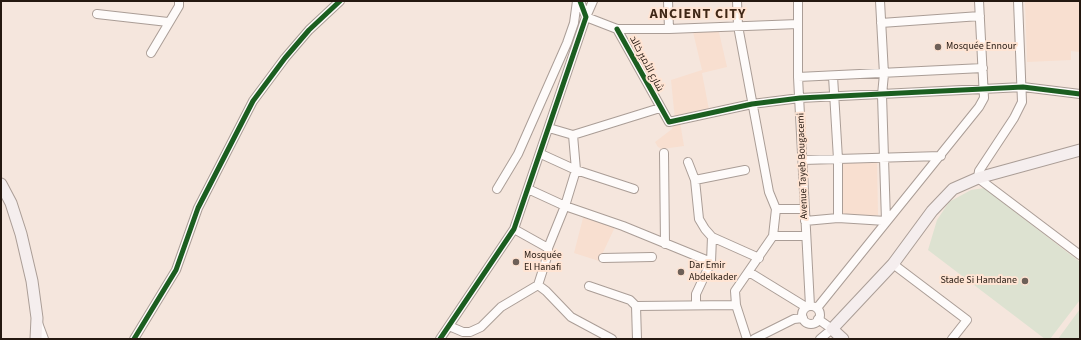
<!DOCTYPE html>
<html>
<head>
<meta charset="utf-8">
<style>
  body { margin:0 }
  #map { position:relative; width:1081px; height:340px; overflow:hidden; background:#f5e6dd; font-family:"Source Sans 3",sans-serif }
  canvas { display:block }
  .frame { position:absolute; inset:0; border:2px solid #241810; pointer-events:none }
</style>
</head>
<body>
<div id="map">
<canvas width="1081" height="340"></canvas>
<div class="frame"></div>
</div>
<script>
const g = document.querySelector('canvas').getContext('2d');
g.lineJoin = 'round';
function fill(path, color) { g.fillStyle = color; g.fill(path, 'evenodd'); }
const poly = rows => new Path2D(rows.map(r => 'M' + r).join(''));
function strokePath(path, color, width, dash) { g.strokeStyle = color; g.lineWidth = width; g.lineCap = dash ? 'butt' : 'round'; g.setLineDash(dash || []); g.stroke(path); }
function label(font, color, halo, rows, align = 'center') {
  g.font = font + ' "Source Sans 3",Cairo,sans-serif'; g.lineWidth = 4; g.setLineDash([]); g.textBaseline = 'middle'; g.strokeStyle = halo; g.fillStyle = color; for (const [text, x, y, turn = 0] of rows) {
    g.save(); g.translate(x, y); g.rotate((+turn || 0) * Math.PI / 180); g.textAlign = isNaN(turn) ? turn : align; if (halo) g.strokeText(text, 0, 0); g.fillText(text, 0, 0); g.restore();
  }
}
fill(poly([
  [1025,1,1080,1,1080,52,1071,51,1071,60,1027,62],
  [718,28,727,67,702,73,710,115,680,122,684,146,662,149,658,147,655,142,672,129,675,120,671,80,702,70,693,32],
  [839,160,877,160,878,215,840,216],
  [584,214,615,227,599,261,574,253]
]), '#f8dfd0');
fill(poly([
  [984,188,1080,262,1080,300,1050,339,1045,339,928,250,937,220,949,202,971,190],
  [1080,309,1080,339,1058,339]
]), '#dde2d1');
const minor = poly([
  [593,1,586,17,617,29,669,29,798,24],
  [668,1,669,29],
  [737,1,738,26,769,192,776,209,804,209],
  [798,1,798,77,810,306],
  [1018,1,1022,102,1014,118,979,171,978,178,1080,255],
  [97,14,168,22],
  [881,23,980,16],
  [617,29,669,122,752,104,800,98,1023,87,1080,94],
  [151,53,179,6,179,1],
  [833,76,838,159,838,218],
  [798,77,983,68],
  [549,128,573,135,660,108],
  [664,153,665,244],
  [541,154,576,170,634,189],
  [803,160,941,156],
  [688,162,695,180,699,219,705,229,712,237,759,258],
  [695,180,745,170],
  [497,189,518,154,567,43,574,23,577,1],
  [528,189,565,206,623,226,711,262],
  [805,221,838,218,886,221,882,95,884,74,880,1],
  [514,229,548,248],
  [773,236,806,236],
  [603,258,652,257],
  [893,264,967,320,952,339],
  [749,272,806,307],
  [538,285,548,254,548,248,565,206,576,170,573,135],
  [589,286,630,300,636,306],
  [696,305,696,294,711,262,712,237],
  '802 315a9 9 0 1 1 18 0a9 9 0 1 1-18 0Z',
  [817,308,979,107,984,98,979,1],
  [818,319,832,329,820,339],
  [38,323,44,339],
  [449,326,463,332,470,332,481,327,501,307,538,285,546,291,571,317,612,339],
  [134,339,176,270,198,208,253,101,285,58,309,30,340,1],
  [440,339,514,229,586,17,580,1],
  [637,339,636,306,736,305],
  [747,339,736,305,735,291,773,236,776,209],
  [754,339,794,319,803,318]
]);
const secondary = poly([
  [1,184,11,203,21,234,32,281,37,318,36,339],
  [843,339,832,329,893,264,932,211,953,189,978,178,1080,150]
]);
strokePath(minor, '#aa9d96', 10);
strokePath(secondary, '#aa9d96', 13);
strokePath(minor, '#fefbfa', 8);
strokePath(secondary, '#f5eeee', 11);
strokePath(poly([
  [617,29,669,122,752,104,800,98,1023,87,1080,94],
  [134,339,176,270,198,208,253,101,285,58,309,30,340,1],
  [440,339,514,229,586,17,580,1]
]), '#1b5e20', 5);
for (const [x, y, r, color] of [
  [938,47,4,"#6d6058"],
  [516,262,4,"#6d6058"],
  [681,272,4,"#6d6058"],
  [1025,281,4,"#6d6058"]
]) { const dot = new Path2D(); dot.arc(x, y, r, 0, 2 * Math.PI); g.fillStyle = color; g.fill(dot); strokePath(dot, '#ffe4d3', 1.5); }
label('10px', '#241810', '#ffe4d3', [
  ["Mosquée Ennour",946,47],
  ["Mosquée",524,256],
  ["El Hanafi",524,268],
  ["Dar Emir",689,266],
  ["Abdelkader",689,278],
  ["Stade Si Hamdane",1017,281,"right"]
], 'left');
label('10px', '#241810', '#ffe4d3', [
  ["شارع الأمير خالد",646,64,62],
  ["Avenue Tayeb Bougacemi",803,166,-92]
]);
g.letterSpacing = '1px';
label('bold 14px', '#402716', '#ffe4d3', [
  ["ANCIENT CITY",698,15]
]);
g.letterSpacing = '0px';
</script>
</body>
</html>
